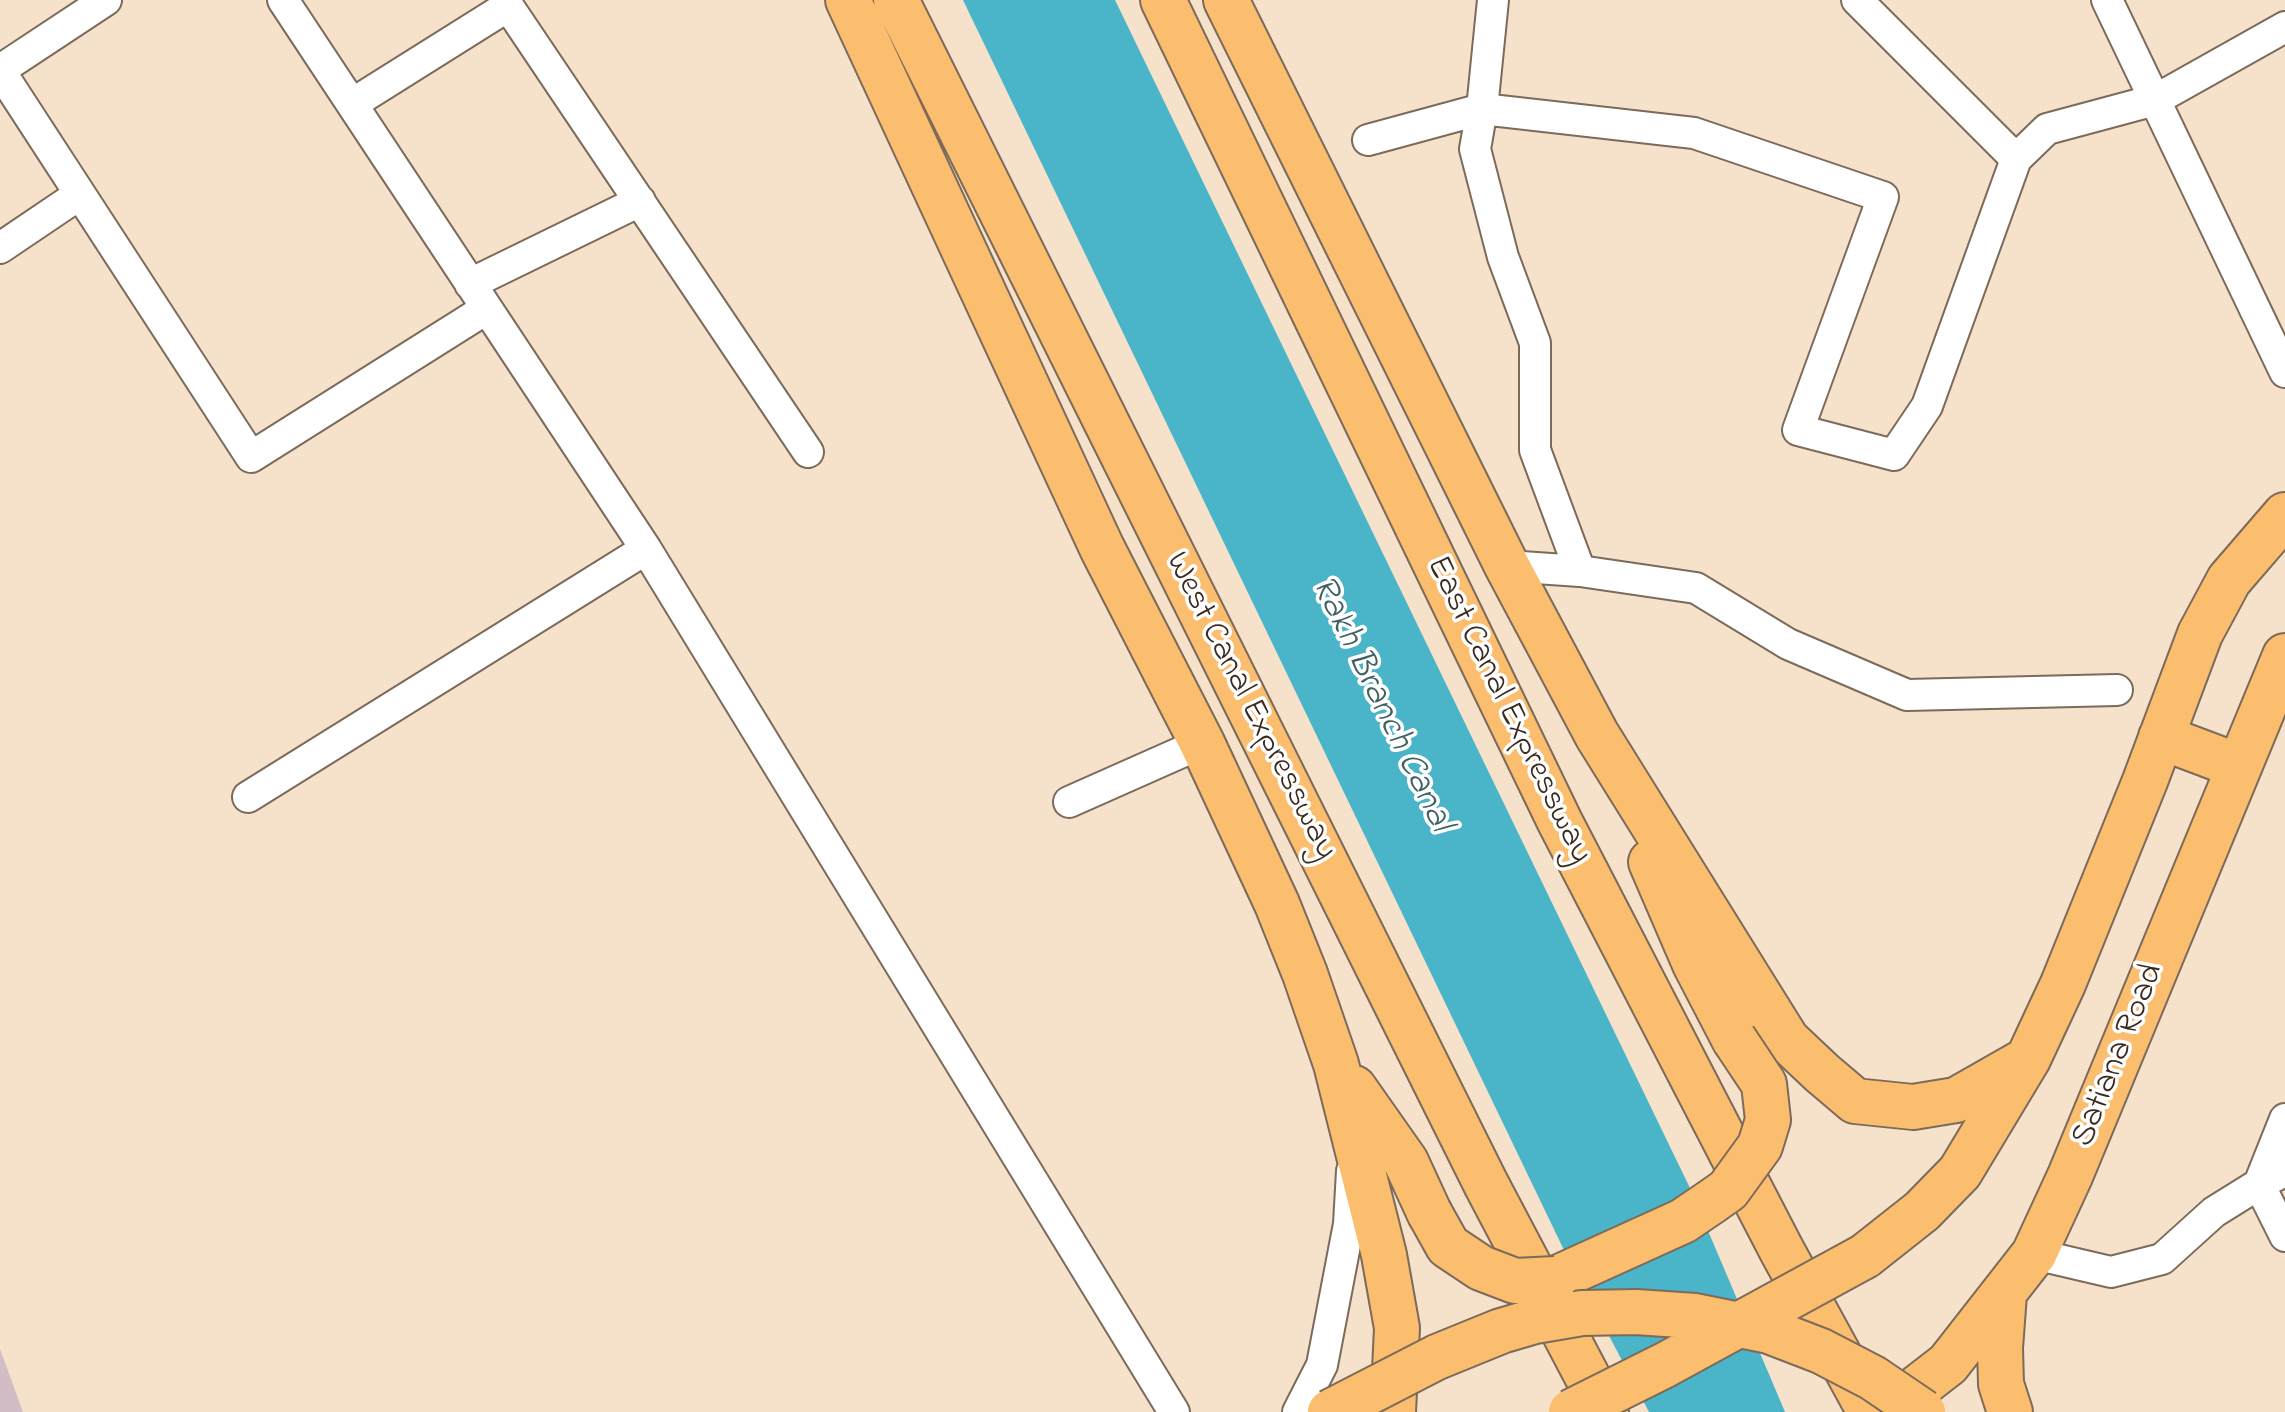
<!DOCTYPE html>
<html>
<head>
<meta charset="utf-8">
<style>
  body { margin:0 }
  canvas { display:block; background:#f6e1ca }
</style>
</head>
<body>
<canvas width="2285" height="1412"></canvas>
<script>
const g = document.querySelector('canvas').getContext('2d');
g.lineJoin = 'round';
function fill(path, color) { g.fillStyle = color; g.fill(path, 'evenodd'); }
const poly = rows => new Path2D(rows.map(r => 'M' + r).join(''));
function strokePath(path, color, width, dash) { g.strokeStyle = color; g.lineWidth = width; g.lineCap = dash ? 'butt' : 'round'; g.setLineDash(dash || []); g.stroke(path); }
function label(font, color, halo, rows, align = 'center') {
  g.font = font + ' "Indie Flower",sans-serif'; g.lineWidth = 7; g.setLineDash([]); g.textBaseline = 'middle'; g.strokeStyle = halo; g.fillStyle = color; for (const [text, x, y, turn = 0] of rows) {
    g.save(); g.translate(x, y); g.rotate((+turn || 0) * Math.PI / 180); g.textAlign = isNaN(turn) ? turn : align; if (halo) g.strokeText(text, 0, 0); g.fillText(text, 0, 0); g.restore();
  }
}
fill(poly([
  [0,1349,23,1412,0,1412]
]), '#d2bdc7');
fill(poly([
  [963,0,1115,0,1689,1186,1785,1412,1649,1412,1563,1248]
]), '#4ab4c8');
const minor = poly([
  [283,0,646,549,1174,1412],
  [504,0,808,452],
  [1493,0,1482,109,1475,149,1503,257,1535,343,1535,450,1580,571],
  [1857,0,2016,159,2047,129,2155,100,2285,27],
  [2107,0,2285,372],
  [0,70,106,0],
  [0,71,251,457,486,309],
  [352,104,508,6],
  [1368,140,1482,109,1694,133,1883,197,1798,430,1894,455,1927,406,2016,159],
  [0,248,80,194],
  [470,284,640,201],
  [1507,566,1580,571,1696,588,1788,644,1907,695,2117,690],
  [248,797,646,549],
  [1069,802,1202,743],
  [2285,1119,2259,1184,2285,1236],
  [2034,1254,2111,1272,2162,1259,2214,1212,2259,1184,2285,1171],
  [1298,1412,1322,1365,1349,1224,1352,1171]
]);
const primary = poly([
  [848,0,1102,548,1202,743,1277,904,1305,974,1336,1064,1384,1255,1397,1328,1393,1412],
  [896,0,1486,1184,1606,1412],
  [1163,0,1560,822,1781,1249,1870,1412],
  [1226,0,1507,566,1597,735,1787,1040,1822,1073,1855,1101,1913,1107,1956,1100,2028,1059],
  [2161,737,2238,766],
  [1651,862,1695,964,1734,1039],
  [1354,1088,1406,1162,1429,1212],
  [1865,1256,1922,1211,1960,1172,2028,1059,2063,984,2145,781,2200,634,2229,580,2285,515],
  [1555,1279,1683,1221,1711,1202],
  [2004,1294,2000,1348,2001,1384,2010,1412],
  [1886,1412,1948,1364,2034,1254,2070,1176,2285,656]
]);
strokePath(minor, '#7c6a5a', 34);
strokePath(primary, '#7c6a5a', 48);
strokePath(minor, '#fff', 30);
strokePath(primary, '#fbbd6e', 44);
const primaryBridge = poly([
  [1711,1202,1728,1190,1760,1146,1768,1120,1764,1084,1734,1039],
  [1429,1212,1448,1246,1481,1268,1515,1281,1555,1279],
  [1330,1412,1437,1357,1501,1331,1535,1321,1582,1313,1636,1312,1695,1316,1769,1331,1821,1351,1873,1378,1923,1412],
  [1571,1412,1665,1365,1865,1256]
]);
strokePath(primaryBridge, '#7c6a5a', 48, []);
strokePath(primaryBridge, '#fbbd6e', 44);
label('34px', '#3b2a1e', '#fff', [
  ["West Canal Expressway",1249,707,63],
  ["East Canal Expressway",1507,711,64],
  ["Satiana Road",2120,1056,-68]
]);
label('italic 36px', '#416162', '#fff', [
  ["Rakh Branch Canal",1379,705,64]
]);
</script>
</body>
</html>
